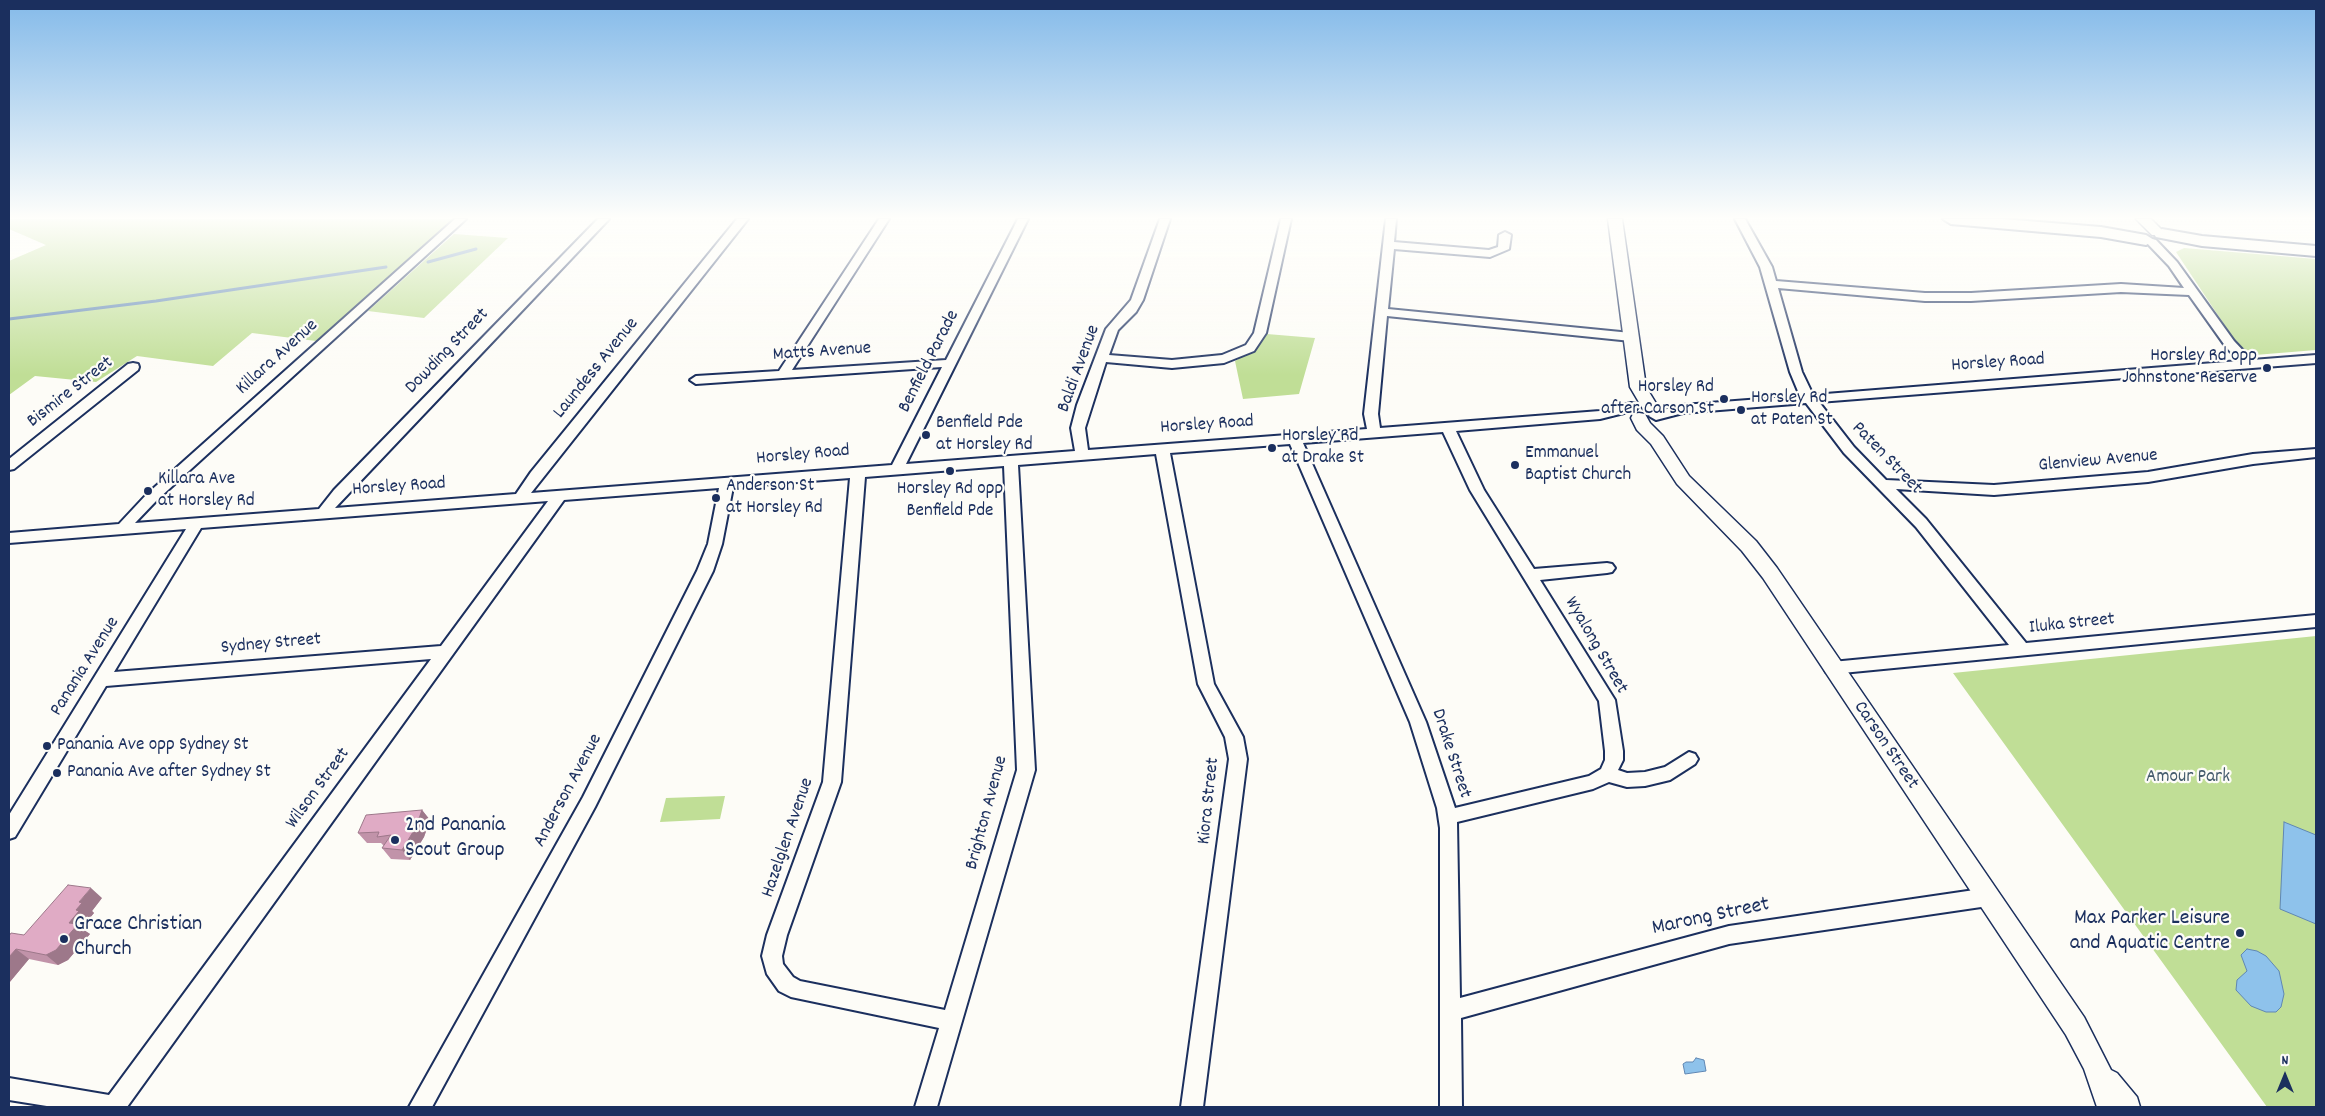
<!DOCTYPE html>
<html>
<head>
<meta charset="utf-8">
<style>
  body { margin:0 }
  #map { position:relative; width:2325px; height:1116px; overflow:hidden; background:#fdfcf7; font-family:Dekko,sans-serif }
  canvas { display:block }
  .frame { position:absolute; inset:0; border:10px solid #1b2f5e; pointer-events:none }
  .north { position:absolute; left:2260px; top:1051px; width:50px; height:50px; -webkit-text-stroke:4px #fdfcf7; paint-order:stroke; rotate:0deg; font-size:14px; font-weight:700; line-height:20px; text-align:center; color:#1b2f5e }
  .north::after { content:''; display:block; margin:auto; width:18px; height:22px; background:#1b2f5e; clip-path:polygon(50% 0,100% 100%,50% 72%,0 100%) }
</style>
</head>
<body>
<div id="map">
<canvas width="2325" height="1116"></canvas>
<div class="frame"></div>
<div class="north">N</div>
</div>
<script>
const g = document.querySelector('canvas').getContext('2d');
g.lineJoin = 'round';
function fill(path, color) { g.fillStyle = color; g.fill(path, 'evenodd'); }
const poly = rows => new Path2D(rows.map(r => 'M' + r).join(''));
function strokePath(path, color, width, dash) { g.strokeStyle = color; g.lineWidth = width; g.lineCap = dash ? 'butt' : 'round'; g.setLineDash(dash || []); g.stroke(path); }
function label(font, color, halo, rows, align = 'center') {
  g.font = font + ' Dekko,sans-serif'; g.lineWidth = 4.5; g.setLineDash([]); g.textBaseline = 'middle'; g.strokeStyle = halo; g.fillStyle = color; for (const [text, x, y, turn = 0] of rows) {
    g.save(); g.translate(x, y); g.rotate((+turn || 0) * Math.PI / 180); g.textAlign = isNaN(turn) ? turn : align; if (halo) g.strokeText(text, 0, 0); g.fillText(text, 0, 0); g.restore();
  }
}
fill(poly([
  [9,219,454,219,316,341,252,333,213,366,137,356,96,382,35,376,9,395,9,261,46,245,9,229],
  [454,234,508,238,424,318,368,311],
  [2184,248,2316,259,2316,350,2255,355,2245,351,2237,344,2176,252],
  [1267,334,1315,338,1299,394,1243,399,1235,361,1256,349],
  [2316,636,2316,1107,2267,1107,1953,673],
  [725,796,720,819,660,822,666,798]
]), '#c0de96');
const water = poly([
  [2284,822,2316,835,2316,924,2280,909,2284,822],
  [2247,949,2257,951,2266,956,2279,971,2284,994,2281,1007,2276,1012,2266,1012,2251,1006,2236,990,2237,980,2247,971,2241,955,2247,949],
  [1696,1058,1704,1060,1706,1071,1685,1074,1683,1064,1686,1062,1693,1062,1696,1058]
]);
fill(water, '#8ec2eb');
strokePath(water, '#6087b3', 1);
strokePath(poly([
  [428,262,476,249],
  [9,319,156,301,386,267]
]), '#6087b3', 3);
const minor = poly([
  [455,219,466,219,157,500,135,523,319,509,334,490,598,219,609,219,335,508,516,494,531,472,737,219,748,219,531,493,892,465,942,367,696,384,690,380,696,376,779,371,879,219,889,219,792,370,946,360,1018,219,1028,219,906,464,1075,451,1071,428,1077,405,1106,329,1131,300,1160,219,1170,219,1143,300,1136,312,1118,330,1109,355,1172,360,1222,355,1246,345,1254,333,1281,219,1291,219,1266,333,1254,351,1224,363,1172,368,1106,362,1085,428,1088,450,1367,429,1364,414,1386,219,1396,219,1394,242,1489,250,1498,247,1499,235,1505,232,1511,235,1509,249,1490,257,1394,249,1388,309,1631,333,1637,337,1631,341,1387,316,1378,414,1380,428,1600,411,1631,403,1636,404,1638,407,1636,410,1600,419,1456,431,1484,490,1534,569,1607,563,1612,564,1615,568,1612,572,1607,573,1540,580,1615,700,1623,751,1623,760,1618,770,1627,773,1645,772,1665,767,1689,752,1695,754,1698,759,1695,764,1670,780,1645,786,1627,787,1609,782,1593,789,1457,822,1460,998,1729,926,1988,888,1995,891,1998,897,1995,903,1988,906,1729,944,1461,1018,1462,1107,1440,1107,1440,828,1437,808,1410,722,1290,444,1170,453,1214,684,1243,737,1247,759,1203,1107,1181,1107,1229,759,1225,737,1198,684,1156,454,1018,465,1035,770,937,1107,915,1107,939,1028,791,997,779,991,767,974,762,956,767,935,823,782,850,478,733,487,722,544,713,571,595,807,432,1107,409,1107,583,797,697,571,708,544,719,488,564,500,127,1107,53,1107,9,1100,9,1078,109,1095,431,659,106,686,15,837,9,839,9,815,186,529,9,543,9,533,119,524,147,494,455,219],
  [1443,432,1470,490,1599,701,1605,751,1605,760,1601,769,1589,776,1455,808,1426,722,1303,443,1443,432],
  [1004,466,1017,770,945,1010,800,981,793,977,783,964,782,956,787,935,841,782,865,477,1004,466],
  [548,501,441,646,114,672,201,528,548,501],
  [1735,219,1745,219,1772,267,1776,281,1925,293,1971,293,2121,284,2184,288,2169,266,2146,242,2152,239,2156,240,2177,262,2234,341,2252,360,2316,355,2316,363,1819,402,1854,447,1886,480,1994,485,2148,472,2253,454,2316,449,2316,457,2253,464,2148,482,1994,495,1896,489,1926,519,2026,643,2316,615,2316,627,1832,674,1826,672,1824,668,1826,664,1832,662,2009,645,1916,527,1844,453,1806,403,1683,413,1656,420,1649,416,1651,413,1683,405,1800,396,1790,372,1760,267,1735,219],
  [1778,288,1925,301,1971,301,2121,292,2189,295,2226,347,2239,361,1813,395,1802,372,1778,288],
  [133,363,138,364,139,367,138,370,14,469,9,470,9,459,128,364,133,363]
]);
const tertiary = poly([
  [1608,219,1622,219,1646,387,1657,405,1655,409,1649,410,1643,409,1630,387,1608,219],
  [2136,219,2151,219,2164,232,2162,235,2152,235,2136,219],
  [1639,413,1645,414,1650,423,1663,436,1689,476,1756,541,1777,568,2084,1017,2111,1070,2117,1073,2137,1097,2140,1107,2097,1107,2084,1069,2066,1035,1763,578,1742,551,1677,484,1651,444,1637,430,1631,418,1633,414,1639,413]
]);
const secondary = poly([
  [1943,219,2002,219,2101,227,2146,235,2154,240,2146,245,2101,237,1951,224,1943,219],
  [2162,229,2202,236,2316,246,2316,256,2202,246,2156,237,2154,234,2162,229]
]);
strokePath(minor, '#1b2f5e', 4);
strokePath(tertiary, '#1b2f5e', 3);
strokePath(secondary, '#1b2f5e', 4);
fill(minor, '#fdfcf7');
fill(tertiary, '#fdfcf7');
fill(secondary, '#fdfcf7');
fill(poly([
  [422,810,430,820,424,837,410,860,391,859,382,848,384,846,381,843,367,843,358,833],
  [102,898,92,911,94,913,89,919,91,921,84,930,90,934,68,960,58,965,29,959,9,983,9,936,24,935]
]), '#c193a9');
fill(poly([
  [422,810,430,820,424,837,410,860,402,850],
  [91,888,102,898,92,911,94,913,89,919,91,921,84,930,90,934,68,960,58,965,46,955,69,923,79,902],
  [16,949,29,959,9,983,9,957]
]), '#9d788a');
const building = poly([
  [422,810,416,827,402,850,382,848,391,835,377,837,379,832,358,833,366,815,422,810],
  [68,885,91,888,79,902,82,903,76,910,79,911,69,923,78,924,56,950,46,955,16,949,9,957,9,936,11,933,24,935,68,885]
]);
fill(building, '#e0abc5');
strokePath(building, '#9d788a', 1);
const sky = g.createLinearGradient(0, 0, 0, 375);
sky.addColorStop(0, '#84bae9');
sky.addColorStop(0.58, '#fefefb');
sky.addColorStop(1, '#fefefb00');
g.fillStyle = sky;
g.fillRect(0, 0, 2325, 375);
for (const [x, y, r, color] of [
  [2267,368,5,"#1b2f5e"],
  [1724,399,5,"#1b2f5e"],
  [1741,410,5,"#1b2f5e"],
  [926,435,5,"#1b2f5e"],
  [1272,448,5,"#1b2f5e"],
  [1515,465,5,"#1b2f5e"],
  [950,471,5,"#1b2f5e"],
  [148,491,5,"#1b2f5e"],
  [716,498,5,"#1b2f5e"],
  [47,746,5,"#1b2f5e"],
  [57,773,5,"#1b2f5e"],
  [395,840,5,"#1b2f5e"],
  [2240,933,5,"#1b2f5e"],
  [64,939,5,"#1b2f5e"]
]) { const dot = new Path2D(); dot.arc(x, y, r, 0, 2 * Math.PI); g.fillStyle = color; g.fill(dot); strokePath(dot, '#fdfcf7', 2); }
label('19px', '#1b2f5e', '#fdfcf7', [
  ["Dowding Street",448,352,-46],
  ["Matts Avenue",822,353,-4],
  ["Killara Avenue",278,358,-42],
  ["Benfield Parade",930,362,-63],
  ["Horsley Road",1998,364,-4],
  ["Laundess Avenue",597,369,-51],
  ["Baldi Avenue",1080,369,-70],
  ["Bismire Street",71,393,-38],
  ["Horsley Road",1207,426,-4],
  ["Horsley Road",803,456,-5],
  ["Paten Street",1886,459,46],
  ["Glenview Avenue",2098,462,-5],
  ["Horsley Road",399,488,-4],
  ["Iluka Street",2072,625,-6],
  ["Sydney Street",271,645,-5],
  ["Wyalong Street",1595,646,60],
  ["Panania Avenue",86,667,-58],
  ["Carson Street",1885,746,56],
  ["Drake Street",1450,754,72],
  ["Wilson Street",319,789,-54],
  ["Anderson Avenue",569,791,-62],
  ["Kiora Street",1210,801,-84],
  ["Brighton Avenue",988,813,-75],
  ["Hazelglen Avenue",789,838,-71]
]);
label('19px', '#1b2f5e', '#fdfcf7', [
  ["Horsley Rd opp",2257,357,"right"],
  ["Johnstone Reserve",2257,379,"right"],
  ["Horsley Rd",1714,388,"right"],
  ["after Carson St",1714,410,"right"],
  ["Horsley Rd",1751,399],
  ["at Paten St",1751,421],
  ["Benfield Pde",936,424],
  ["at Horsley Rd",936,446],
  ["Horsley Rd",1282,437],
  ["at Drake St",1282,459],
  ["Emmanuel",1525,454],
  ["Baptist Church",1525,476],
  ["Killara Ave",158,480],
  ["at Horsley Rd",158,502],
  ["Anderson St",726,487],
  ["at Horsley Rd",726,509],
  ["Horsley Rd opp",950,490,"center"],
  ["Benfield Pde",950,512,"center"],
  ["Panania Ave opp Sydney St",57,746],
  ["Panania Ave after Sydney St",67,773]
], 'left');
label('19px', '#445b6c', '#fdfcf7', [
  ["Amour Park",2188,778]
]);
label('22px', '#1b2f5e', '#fdfcf7', [
  ["2nd Panania",405,827],
  ["Scout Group",405,852],
  ["Max Parker Leisure",2230,920,"right"],
  ["and Aquatic Centre",2230,945,"right"],
  ["Grace Christian",74,926],
  ["Church",74,951]
], 'left');
label('22px', '#1b2f5e', '#fdfcf7', [
  ["Marong Street",1711,918,-12]
]);
</script>
</body>
</html>
